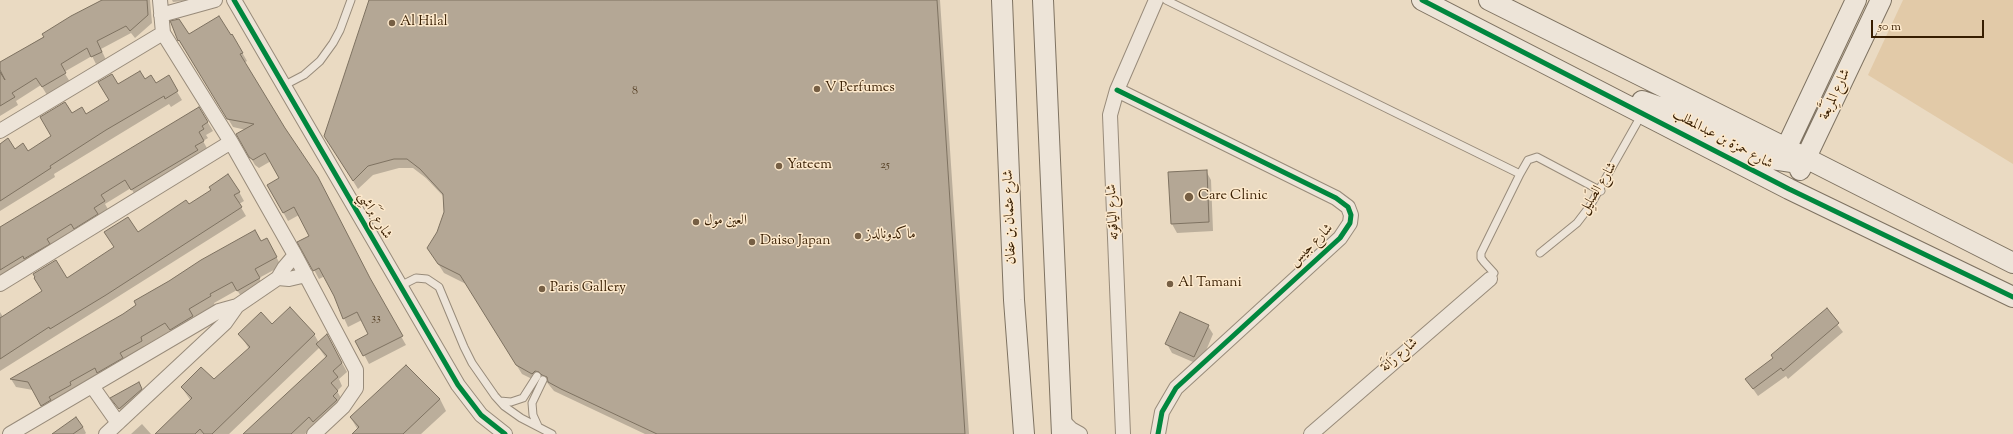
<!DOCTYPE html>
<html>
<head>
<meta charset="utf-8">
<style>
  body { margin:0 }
  #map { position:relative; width:2013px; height:434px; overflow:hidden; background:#eadac2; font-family:"Sorts Mill Goudy",serif }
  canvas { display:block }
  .scale { position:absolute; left:1871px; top:20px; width:113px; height:18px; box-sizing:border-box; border:2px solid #371d00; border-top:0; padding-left:5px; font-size:12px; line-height:14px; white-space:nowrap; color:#371d00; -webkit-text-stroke:3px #fde9cc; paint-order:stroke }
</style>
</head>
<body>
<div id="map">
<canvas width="2013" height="434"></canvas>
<div class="scale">50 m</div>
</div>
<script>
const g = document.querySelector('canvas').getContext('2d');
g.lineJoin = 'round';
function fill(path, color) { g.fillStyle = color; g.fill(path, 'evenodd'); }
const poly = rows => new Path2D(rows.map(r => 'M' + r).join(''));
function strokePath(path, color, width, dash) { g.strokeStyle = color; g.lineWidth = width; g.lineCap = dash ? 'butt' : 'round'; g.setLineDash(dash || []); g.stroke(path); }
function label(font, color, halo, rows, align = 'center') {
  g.font = font + ' "Sorts Mill Goudy",Amiri,serif'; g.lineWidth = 3; g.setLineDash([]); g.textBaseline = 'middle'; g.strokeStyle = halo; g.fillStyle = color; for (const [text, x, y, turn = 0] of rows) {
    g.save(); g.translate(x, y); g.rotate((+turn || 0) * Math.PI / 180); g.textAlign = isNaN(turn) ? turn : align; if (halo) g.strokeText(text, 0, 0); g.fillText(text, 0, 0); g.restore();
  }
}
fill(poly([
  [1903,0,2013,0,2013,164,1868,75]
]), '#e2caa8');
fill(poly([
  [104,0,150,0,152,23,135,38,131,33,101,49,106,60,96,64,92,56,64,72,70,82,47,95,41,85,16,101,18,105,0,116,0,63],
  [172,0,194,0,173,2],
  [370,0,940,0,969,434,645,434,554,391,545,380,540,380,538,382,522,374,466,284,444,273,428,248,438,232,445,212,444,197,426,178,413,168,399,168,373,175,358,189,331,145],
  [175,30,188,36,232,35,247,61,244,63,406,345,369,364,357,341,370,335,362,320,348,327,325,276,319,279,299,242,310,236,299,215,288,221,268,185,280,178,271,161,259,168,255,165,237,134,246,130,233,127,185,48,184,49,174,31],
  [168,77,182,100,171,107,169,104,54,174,55,177,0,211,0,145,28,152,53,137,72,115,86,116,110,101,118,86,144,81,156,84],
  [199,108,213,131,206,135,208,138,203,141,208,150,137,199,131,188,105,204,109,211,0,287,0,229],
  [1206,171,1211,180,1213,231,1177,233,1172,224,1169,173],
  [239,192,244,201,239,204,246,216,0,371,0,312,3,317,67,279,137,234,188,206],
  [267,239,281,266,259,278,264,287,243,299,237,290,214,303,215,305,193,317,197,325,175,338,171,330,144,346,146,349,46,414,33,390,16,387,11,379,124,314],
  [1826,310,1843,332,1788,379,1786,376,1758,396,1746,379,1774,358],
  [272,325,314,334,319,343,331,343,347,372,339,379,342,386,337,391,342,400,305,434,244,434,326,358,319,348,229,434,157,434,191,401,182,388,214,381,249,349,240,334],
  [1208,326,1213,334,1200,365,1172,353,1167,344],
  [406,366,440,399,446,411,421,434,353,434,358,430,351,418],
  [140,386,142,392,121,411,113,400],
  [142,424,151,434,131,434],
  [83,427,86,433,85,434,54,434]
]), '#0003');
const building = poly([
  [102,0,147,0,148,15,130,31,126,26,97,41,102,52,91,57,87,48,61,64,66,73,42,87,36,78,12,93,15,97,0,106,0,72,5,80,0,70,0,62,44,37,42,34,71,16,102,0],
  [369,0,937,0,965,434,657,434,561,389,548,382,547,377,542,375,539,372,535,371,532,374,516,365,460,275,438,264,427,248,437,232,444,212,443,194,420,169,407,159,394,159,368,166,353,181,324,136,369,0],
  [219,16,231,35,232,34,243,53,240,54,285,128,318,177,370,278,403,336,363,356,355,341,368,334,357,312,343,319,334,296,319,268,313,271,297,242,309,236,294,207,283,213,267,185,279,178,265,153,253,160,249,157,236,134,254,124,227,119,179,40,178,41,171,23,170,21,179,19,189,34,219,16],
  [140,71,145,79,151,75,156,83,169,75,178,91,165,99,164,96,106,130,50,166,51,168,0,201,0,144,8,138,15,149,23,143,28,151,51,136,40,117,65,102,72,113,82,107,86,114,109,100,98,82,112,74,118,84,140,71],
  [199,107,208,122,202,126,204,129,199,132,204,141,195,146,198,150,131,190,125,180,101,195,105,201,94,208,98,214,74,229,71,224,47,239,50,244,24,259,23,256,0,270,0,227,199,107],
  [1207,170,1209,222,1171,224,1168,172,1207,170],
  [228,174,240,192,234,195,242,207,106,295,50,329,49,327,0,359,0,318,42,291,34,278,35,277,33,274,56,260,67,278,114,247,104,232,128,217,138,232,186,200,189,204,211,190,209,187,228,174],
  [255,230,261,241,267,238,277,257,255,269,260,278,237,291,232,282,210,294,211,296,189,309,193,316,170,330,165,323,141,337,142,341,120,353,123,358,97,373,95,368,70,382,71,385,49,397,51,400,41,406,28,382,10,379,123,314,136,305,134,301,169,281,201,260,255,230],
  [290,307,315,334,212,434,204,434,200,429,195,434,155,434,192,398,181,387,201,367,214,379,250,347,238,334,261,312,272,324,290,307],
  [1827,308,1839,323,1783,371,1781,368,1753,389,1745,379,1773,358,1771,355,1827,308],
  [1180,312,1209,325,1194,357,1165,344,1180,312],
  [327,334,342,363,333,371,338,377,331,383,338,391,333,396,337,400,313,422,309,417,291,434,243,434,327,356,316,344,327,334],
  [406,365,440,399,403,434,352,434,359,427,350,417,406,365],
  [139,382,142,389,119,409,110,398,139,382],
  [76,417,83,427,73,434,52,434,76,417]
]);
fill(building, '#b4a795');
strokePath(building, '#7e7261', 1);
const lane = poly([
  [1166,0,1520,174],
  [283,86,304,75,320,61,333,43,340,30,351,0],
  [1540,253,1577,223,1590,206,1642,114],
  [1490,279,1494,273,1484,262,1481,258,1481,253,1520,174,1528,160,1537,157,1601,191],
  [402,285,416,278,427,279,439,287,464,347,472,363,495,396,504,406,521,418,552,434],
  [500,401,511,402,523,398,537,376],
  [538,426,533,415,532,403,543,380]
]);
const street = poly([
  [160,0,163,33,231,142,295,255,356,370,356,388,343,407,314,434],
  [234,0,458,385,481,415,505,434],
  [161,15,215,0],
  [1117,90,1336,198,1348,207,1351,215,1350,223,1340,238,1176,388,1162,412,1158,434],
  [0,131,163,33],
  [278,278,289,279,306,275],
  [0,284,231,142],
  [92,386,118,423],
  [1061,419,1071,429,1080,434],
  [10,434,219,311,237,306,278,278,284,268,295,255],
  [106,434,225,323,237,306],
  [1123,434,1110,115,1117,90,1156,0],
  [1311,434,1490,279]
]);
const secondary = poly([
  [1002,0,1014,300,1024,434],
  [1043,0,1062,434],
  [1422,0,1789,189,2013,297],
  [1489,0,1786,148,2013,263],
  [1642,101,1682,115,1772,159,1792,162,1806,159],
  [1781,159,1856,0],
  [1800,170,1881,0]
]);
strokePath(lane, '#988b7a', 9);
strokePath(street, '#988b7a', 16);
strokePath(secondary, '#7e7261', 22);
strokePath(lane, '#ede4d8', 7);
strokePath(street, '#ede4d8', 14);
strokePath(secondary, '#ede4d8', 20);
strokePath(poly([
  [234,0,458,385,481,415,505,434],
  [1422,0,1789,189,2013,297],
  [1117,90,1336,198,1348,207,1351,215,1350,223,1340,238,1176,388,1162,412,1158,434]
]), '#00873e', 5);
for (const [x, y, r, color] of [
  [392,23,4,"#765f44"],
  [817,89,4,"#765f44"],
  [779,166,4,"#765f44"],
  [1189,197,5,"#765f44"],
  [696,222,4,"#765f44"],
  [858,236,4,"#765f44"],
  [752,242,4,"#765f44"],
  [1170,284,4,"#765f44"],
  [542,289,4,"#765f44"]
]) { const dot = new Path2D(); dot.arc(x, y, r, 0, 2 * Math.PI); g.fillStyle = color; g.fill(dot); strokePath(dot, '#fde9cc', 1.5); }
label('12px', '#564025', null, [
  ["8",635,92],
  ["25",885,166],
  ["33",376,319]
]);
label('14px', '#371d00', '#fde9cc', [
  ["Al Hilal",400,23],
  ["V Perfumes",825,89],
  ["Yateem",787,166],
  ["Care Clinic",1198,197],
  ["العين مول",704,222],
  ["ماكدونالدز",866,236],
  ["Daiso Japan",760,242],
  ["Al Tamani",1178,284],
  ["Paris Gallery",550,289]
], 'left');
label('14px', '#371d00', '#fde9cc', [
  ["شارع المِرَبَّعة",1836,95,-65],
  ["شارع حمزة بن عبدالمطلب",1722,140,28],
  ["شارع الصَليِل",1599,189,-58],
  ["شارع الياقوته",1114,212,-93],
  ["شارع بَرَاشِي",374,216,59],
  ["شارع عثمان بن عفان",1011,217,-92],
  ["شارع جيس",1312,246,-44],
  ["شارع زَانَة",1400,356,-41]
]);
</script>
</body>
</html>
